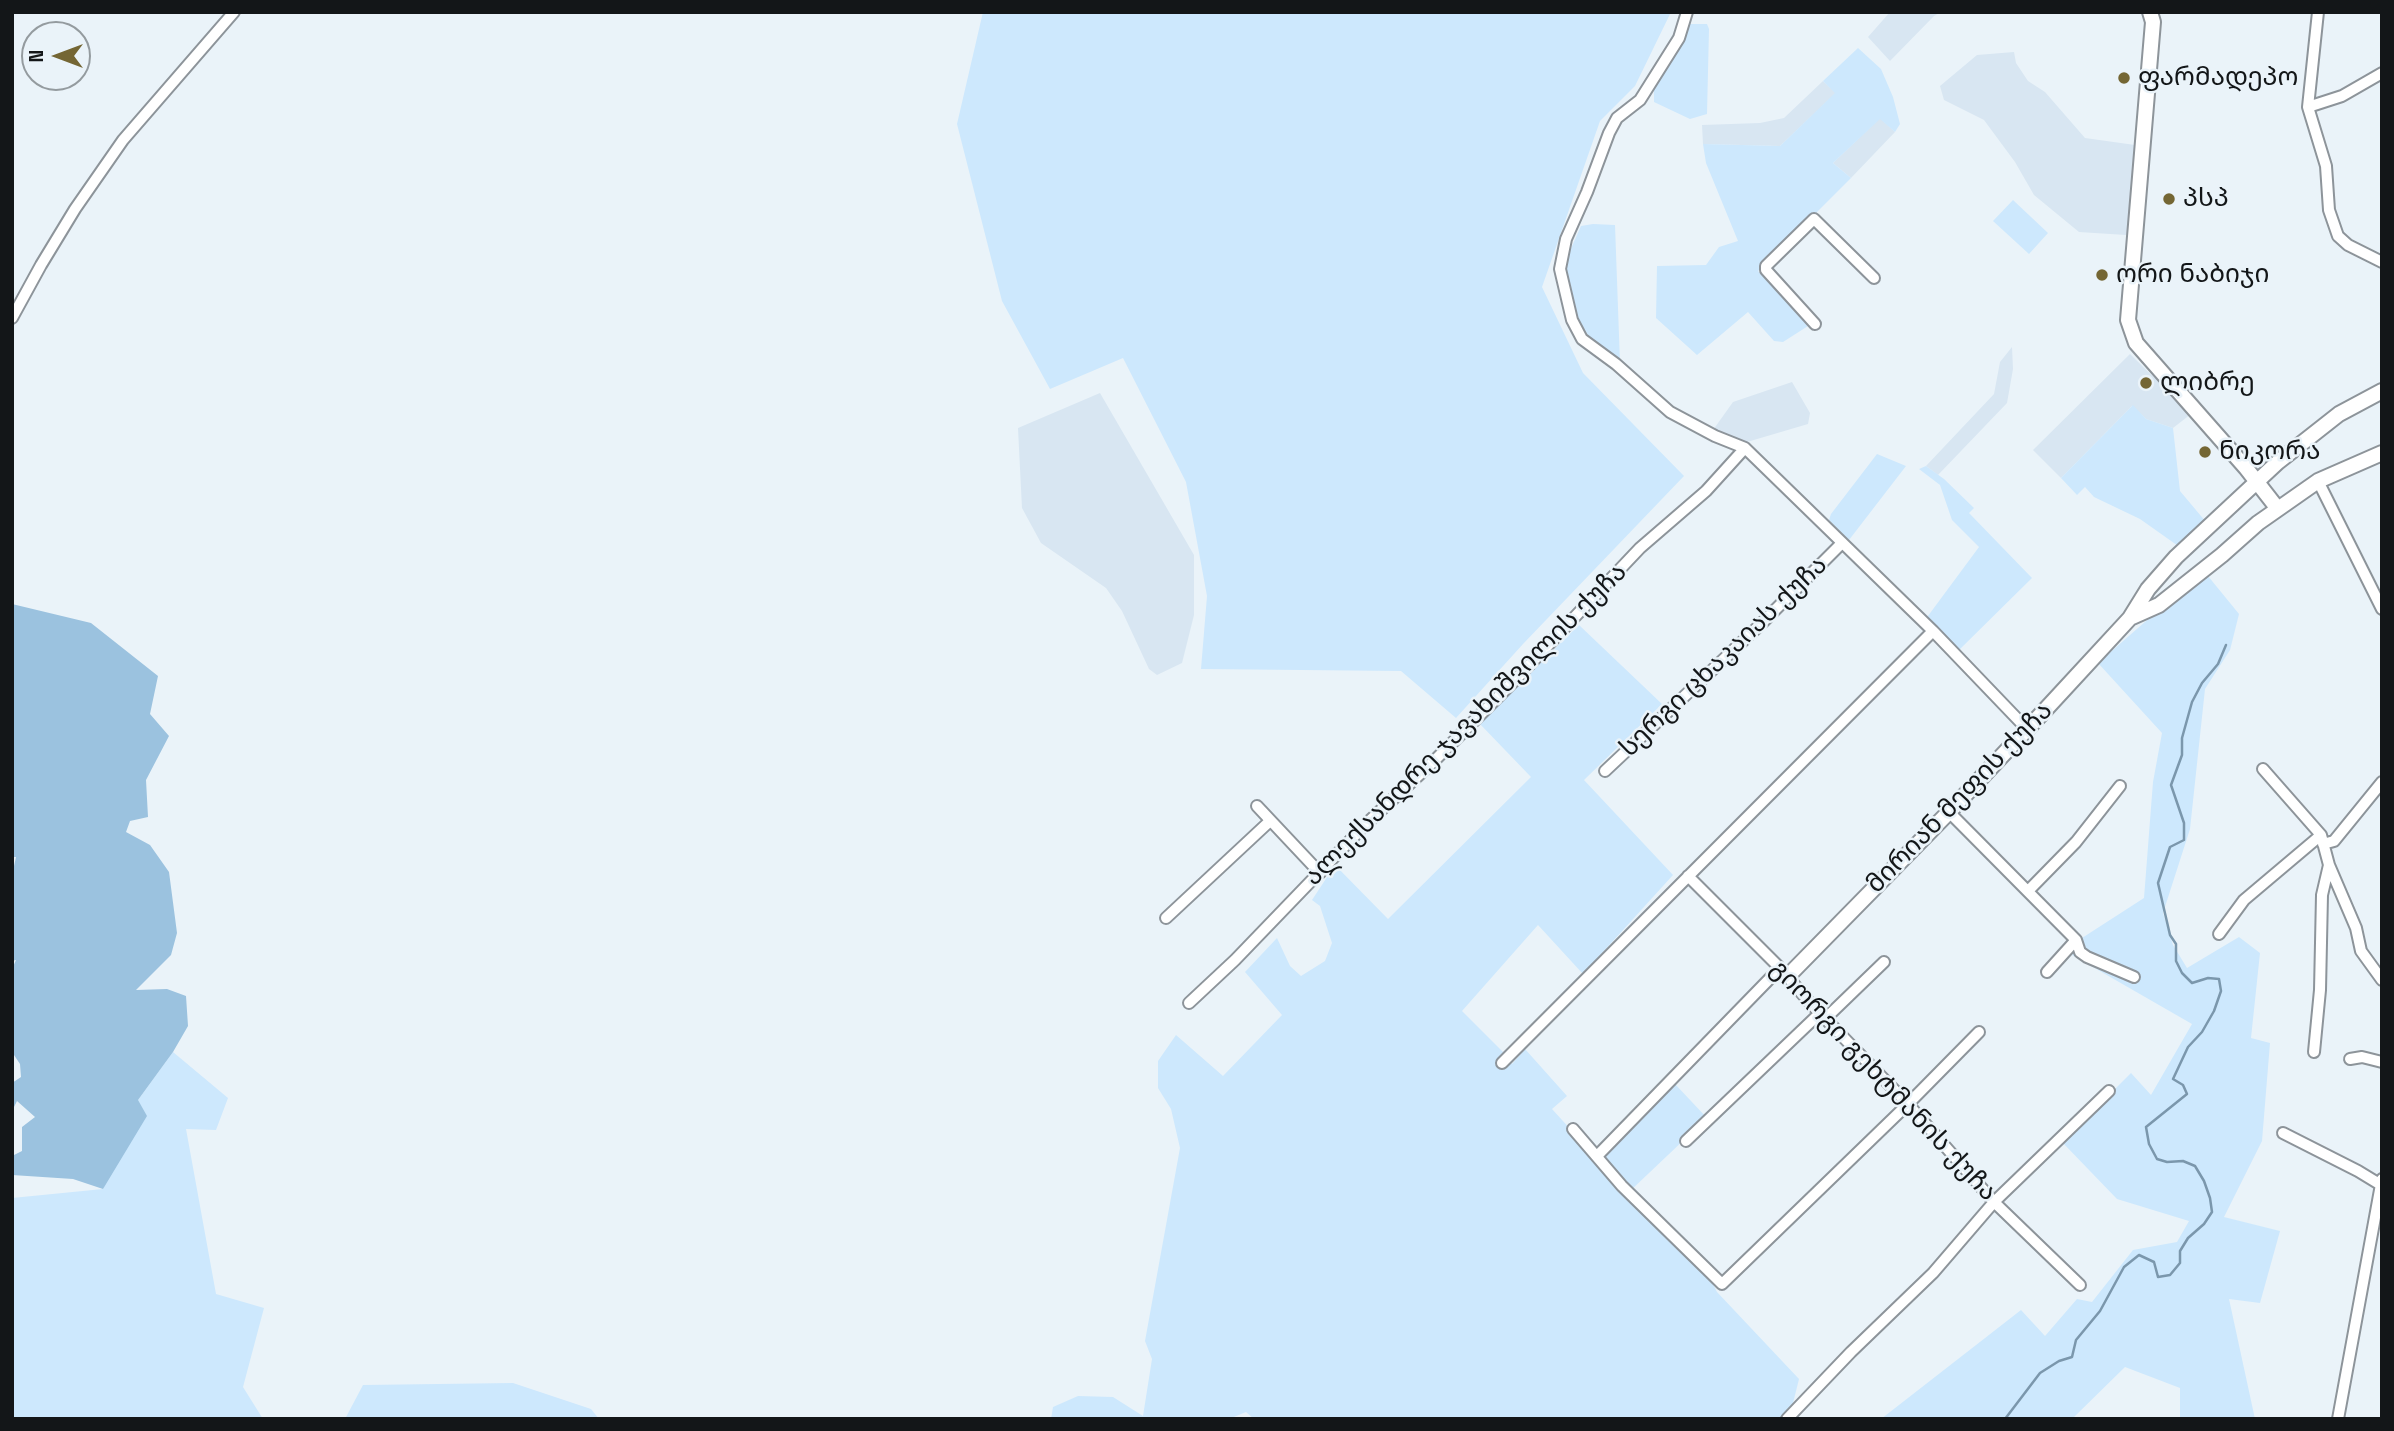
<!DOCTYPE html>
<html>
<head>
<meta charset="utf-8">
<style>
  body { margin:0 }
  #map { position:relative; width:2394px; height:1431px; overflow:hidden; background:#eaf3f9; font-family:"Space Grotesk",sans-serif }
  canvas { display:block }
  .frame { position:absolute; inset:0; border:14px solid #131618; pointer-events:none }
  .north { position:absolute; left:21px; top:21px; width:70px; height:70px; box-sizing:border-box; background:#eaf3f9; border:2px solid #949b9f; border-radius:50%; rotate:270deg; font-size:19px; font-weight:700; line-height:28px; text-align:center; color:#131618 }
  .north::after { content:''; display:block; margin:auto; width:24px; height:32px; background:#746634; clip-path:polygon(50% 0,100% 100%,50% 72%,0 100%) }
</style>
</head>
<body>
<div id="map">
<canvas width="2394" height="1431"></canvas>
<div class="frame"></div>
<div class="north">N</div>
</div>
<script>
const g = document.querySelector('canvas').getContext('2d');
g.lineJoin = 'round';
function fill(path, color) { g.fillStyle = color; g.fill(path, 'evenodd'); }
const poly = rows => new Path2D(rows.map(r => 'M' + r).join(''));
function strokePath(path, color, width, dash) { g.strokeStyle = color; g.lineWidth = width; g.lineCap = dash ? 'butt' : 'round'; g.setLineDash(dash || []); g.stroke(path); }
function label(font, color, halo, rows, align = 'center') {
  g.font = font + ' "Space Grotesk","Noto Sans Georgian",sans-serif'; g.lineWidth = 5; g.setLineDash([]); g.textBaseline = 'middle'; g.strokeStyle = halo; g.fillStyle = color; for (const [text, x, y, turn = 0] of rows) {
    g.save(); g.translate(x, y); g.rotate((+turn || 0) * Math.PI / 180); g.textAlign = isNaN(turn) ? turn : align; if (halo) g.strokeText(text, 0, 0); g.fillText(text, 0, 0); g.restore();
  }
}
fill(poly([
  [1890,12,1941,12,1934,16,1890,61,1868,37],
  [2014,52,2016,63,2028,81,2045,92,2085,138,2135,145,2138,150,2130,232,2126,235,2079,232,2034,195,2015,162,1984,120,1944,100,1940,86,1977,55],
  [1823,81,1836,93,1780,146,1703,144,1702,125,1760,123,1784,118],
  [1880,118,1895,132,1851,178,1833,163],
  [2012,347,2013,369,2007,403,1938,475,1926,466,1994,394,2000,362],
  [2130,354,2191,414,2173,428,2146,419,2132,406,2061,478,2033,450],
  [1792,382,1810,413,1808,424,1747,442,1713,430,1733,402],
  [1100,393,1194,555,1194,615,1182,663,1157,675,1149,669,1122,611,1106,588,1041,543,1022,508,1018,428]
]), '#d8e6f2');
fill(poly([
  [983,12,1671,12,1635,86,1600,121,1542,287,1583,373,1684,476,1523,644,1456,718,1401,671,1201,669,1207,596,1186,482,1123,358,1050,389,1002,301,957,124],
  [1690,24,1707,24,1709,29,1707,114,1690,119,1654,102,1654,89],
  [1858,48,1881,69,1893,97,1900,124,1895,132,1880,119,1833,163,1851,178,1758,271,1808,326,1783,342,1774,341,1748,312,1697,355,1656,318,1657,266,1706,265,1719,247,1738,241,1706,163,1703,144,1780,146,1835,93,1823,81],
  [2013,200,2048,233,2029,254,1993,221],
  [1593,224,1615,225,1620,363,1592,342,1575,313,1565,262,1581,226],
  [2133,405,2146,419,2173,428,2180,491,2206,522,2181,548,2140,519,2094,497,2085,487,2077,495,2061,478],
  [1877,454,1906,466,1849,540,1829,520,1831,514],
  [1926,466,1944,479,1974,508,1969,513,2032,578,1957,652,1925,620,1979,547,1952,520,1940,485,1919,469],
  [2208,576,2239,614,2230,650,2205,689,2190,829,2163,913,2173,945,2187,968,2239,937,2260,953,2251,1038,2270,1043,2262,1141,2224,1217,2280,1231,2260,1303,2229,1299,2255,1419,2180,1419,2180,1388,2125,1367,2072,1419,1881,1419,2021,1310,2045,1336,2077,1299,2092,1302,2133,1250,2177,1242,2189,1221,2117,1199,2062,1142,2131,1073,2151,1095,2192,1024,2072,955,2082,938,2144,898,2153,782,2162,733,2098,663,2154,614],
  [1579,625,1662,704,1584,780,1673,875,1583,974,1538,925,1462,1011,1505,1054,1512,1064,1525,1049,1567,1096,1552,1109,1593,1154,1675,1084,1707,1118,1629,1192,1712,1282,1717,1292,1799,1379,1789,1419,1254,1419,1246,1412,1229,1419,1051,1419,1053,1407,1078,1396,1113,1397,1143,1416,1152,1359,1145,1341,1180,1148,1171,1109,1158,1088,1158,1061,1176,1035,1223,1076,1282,1015,1245,972,1277,938,1290,966,1301,976,1325,961,1332,943,1320,906,1312,900,1335,865,1388,919,1531,777,1479,723],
  [173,1052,228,1098,216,1130,186,1129,216,1294,264,1308,243,1387,263,1419,12,1419,12,1198,103,1189,138,1100],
  [513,1383,591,1409,599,1419,345,1419,363,1385]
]), '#cde8fd');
fill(poly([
  [12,604,91,623,158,676,150,714,169,736,146,780,148,817,130,821,126,832,150,845,169,872,177,933,171,955,136,990,167,989,186,996,188,1026,173,1052,138,1100,147,1116,103,1189,73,1179,12,1175,12,1156,22,1151,22,1127,35,1117,17,1101,12,1111,12,1083,21,1077,20,1064,12,1052,12,969,16,960,12,961,12,875,16,857,12,857]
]), '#9bc2df');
strokePath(poly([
  [2005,1419,2040,1373,2059,1361,2072,1357,2076,1340,2100,1311,2124,1267,2139,1255,2154,1262,2158,1277,2170,1275,2180,1263,2180,1251,2188,1238,2204,1224,2212,1212,2210,1198,2204,1181,2195,1166,2183,1161,2167,1162,2157,1159,2149,1144,2146,1127,2187,1094,2183,1085,2173,1079,2188,1047,2202,1032,2214,1011,2221,991,2219,979,2208,978,2192,983,2182,973,2176,961,2176,944,2170,935,2158,883,2170,847,2184,840,2184,823,2171,785,2182,755,2182,738,2192,702,2202,683,2218,664,2226,645]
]), '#7b97ac', 2.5);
const minor = poly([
  [1687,12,1679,38,1640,100,1617,118,1609,133,1587,192,1566,239,1560,269,1572,320,1582,339,1616,364,1670,412,1715,436,1745,448,1933,631,2027,729],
  [2318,12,2308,107,2326,166,2329,210,2338,236,2348,245,2382,262],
  [2308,107,2342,96,2382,73],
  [12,318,41,265,75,209,123,140,234,12],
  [1815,324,1766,270,1766,266,1814,219,1874,278],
  [2318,481,2382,609],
  [2263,769,2321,835,2329,865,2356,928,2361,951,2382,980],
  [1605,771,1760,625,1842,543],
  [1257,806,1320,873],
  [1949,812,2076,940,2080,952,2087,957,2134,977],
  [2323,844,2334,841,2382,782],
  [1688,876,1780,968,1811,1004,1908,1104,1994,1202,2080,1285],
  [2029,890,2076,842,2120,786],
  [1166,918,1270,821],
  [2219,934,2244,900,2321,835],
  [2047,972,2076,940],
  [1189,1003,1235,960,1365,825,1434,761,1517,678,1640,548,1706,491,1745,448],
  [1826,1018,1884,962],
  [2314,1052,2320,990,2322,895,2329,865],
  [2350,1059,2362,1057,2382,1062],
  [1502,1063,1933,631],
  [1573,1129,1622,1186,1722,1284,1908,1104,1979,1032],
  [2283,1133,2358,1171,2381,1185],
  [1686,1141,1820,1013],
  [1598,1155,1780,968],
  [1787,1419,1851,1352,1933,1273,1994,1202,2109,1091],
  [2338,1419,2382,1179]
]);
const tertiary = poly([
  [2150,12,2153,22,2128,320,2136,343,2246,468,2278,509],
  [2132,617,2159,605,2222,555,2258,523,2318,481,2382,453],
  [1788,976,1949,812,2046,709,2130,618,2148,589,2176,557,2278,462,2339,414,2382,391]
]);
strokePath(minor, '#8d949a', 14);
strokePath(tertiary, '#8d949a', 18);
strokePath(minor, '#fff', 10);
strokePath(tertiary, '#fff', 14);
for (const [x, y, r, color] of [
  [2124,78,7,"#746634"],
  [2169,199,7,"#746634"],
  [2102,275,7,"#746634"],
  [2146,383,7,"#746634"],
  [2205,452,7,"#746634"]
]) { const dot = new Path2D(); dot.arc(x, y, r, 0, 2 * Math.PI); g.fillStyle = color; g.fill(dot); strokePath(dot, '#eaf3f9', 2.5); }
label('26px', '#131618', '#eaf3f9', [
  ["ფარმადეპო",2138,78],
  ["პსპ",2183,199],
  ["ორი ნაბიჯი",2116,275],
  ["ლიბრე",2160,383],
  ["ნიკორა",2219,452]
], 'left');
label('26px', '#131618', '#eaf3f9', [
  ["სერგი ცხაკაიას ქუჩა",1724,657,-44],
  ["ალექსანდრე ჯავახიშვილის ქუჩა",1466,725,-45],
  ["მირიან მეფის ქუჩა",1960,798,-46],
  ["გიორგი გეხტმანის ქუჩა",1883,1081,47]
]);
</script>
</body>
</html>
